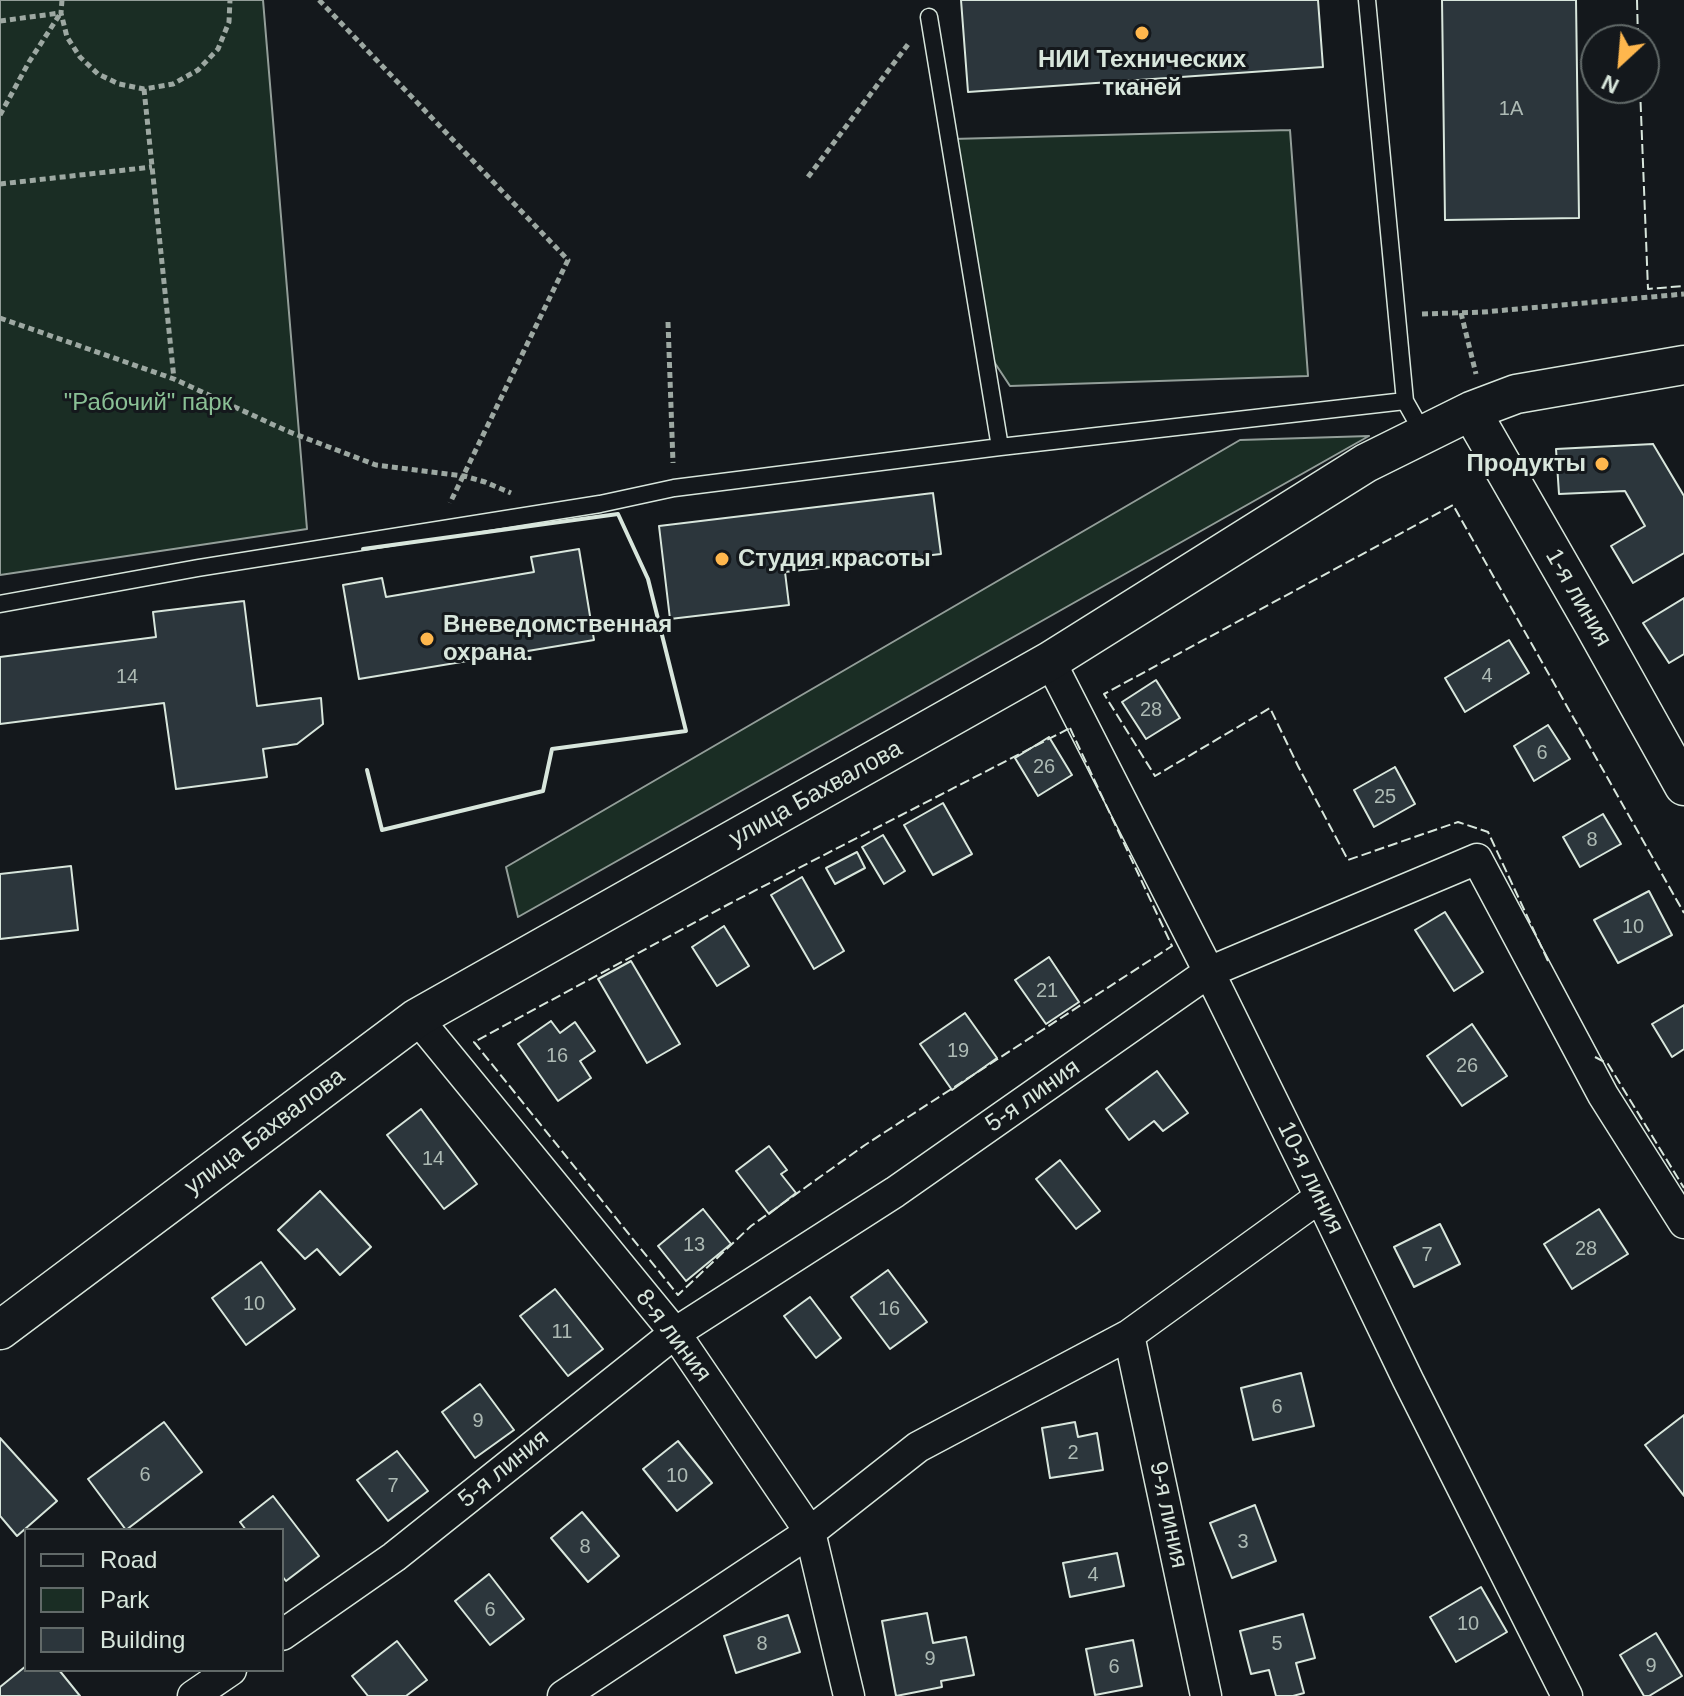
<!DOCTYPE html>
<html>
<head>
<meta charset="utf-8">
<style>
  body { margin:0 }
  #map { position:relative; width:1684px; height:1696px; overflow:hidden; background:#14181c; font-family:Arial,sans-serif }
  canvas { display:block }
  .legend { position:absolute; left:24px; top:1528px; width:260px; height:144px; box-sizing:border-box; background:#14181c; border:2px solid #626a69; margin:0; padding:10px 14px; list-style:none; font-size:24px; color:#d8e6dc }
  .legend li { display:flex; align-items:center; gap:16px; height:40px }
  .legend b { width:40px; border:2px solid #626a69 }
  .north { position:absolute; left:1580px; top:24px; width:80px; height:80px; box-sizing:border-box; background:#14181c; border:2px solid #626a69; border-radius:50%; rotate:206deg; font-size:22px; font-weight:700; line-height:32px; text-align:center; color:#d8e6dc }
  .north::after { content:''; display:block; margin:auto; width:28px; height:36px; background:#ffb74d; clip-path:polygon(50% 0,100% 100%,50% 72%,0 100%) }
</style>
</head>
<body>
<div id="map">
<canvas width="1684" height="1696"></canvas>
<ul class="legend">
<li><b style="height:10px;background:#14181c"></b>Road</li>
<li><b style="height:22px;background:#1a2d24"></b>Park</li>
<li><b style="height:22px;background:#2c363c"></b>Building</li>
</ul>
<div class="north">N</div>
</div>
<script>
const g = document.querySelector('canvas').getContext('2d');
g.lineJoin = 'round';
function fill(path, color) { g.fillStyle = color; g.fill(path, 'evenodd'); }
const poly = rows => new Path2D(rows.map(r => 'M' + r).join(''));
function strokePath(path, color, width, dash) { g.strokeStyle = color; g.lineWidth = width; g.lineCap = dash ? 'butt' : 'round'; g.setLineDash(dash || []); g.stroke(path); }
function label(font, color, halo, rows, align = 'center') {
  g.font = font + ' Arial,sans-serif'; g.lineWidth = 6; g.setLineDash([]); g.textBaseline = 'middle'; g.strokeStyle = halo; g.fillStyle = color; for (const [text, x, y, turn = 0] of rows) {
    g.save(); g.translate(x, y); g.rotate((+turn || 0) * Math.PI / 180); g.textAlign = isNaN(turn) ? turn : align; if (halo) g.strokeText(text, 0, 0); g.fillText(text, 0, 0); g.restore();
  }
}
const green = poly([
  [0,0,263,0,307,529,0,575,0,0],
  [1290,130,1308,376,1010,386,983,345,952,139,1290,130],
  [1369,436,518,917,506,867,1240,440,1369,436]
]);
fill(green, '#1a2d24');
strokePath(green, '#939e99', 2);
const building = poly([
  [961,0,1318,0,1323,67,968,92,961,0],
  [1442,0,1576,0,1579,218,1445,220,1442,0],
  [1653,444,1684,496,1684,553,1633,583,1611,546,1645,526,1625,491,1559,494,1556,449,1653,444],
  [933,493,941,554,785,572,789,605,670,619,659,526,933,493],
  [579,549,594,640,359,679,343,585,382,578,386,597,534,572,531,557,579,549],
  [1684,598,1684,654,1669,663,1643,623,1684,598],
  [244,601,257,706,321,698,323,724,297,744,263,749,267,777,176,789,164,703,0,724,0,657,156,637,153,612,244,601],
  [1509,640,1529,673,1465,712,1445,678,1509,640],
  [1156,680,1180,718,1146,739,1122,702,1156,680],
  [1548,725,1570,759,1534,781,1514,746,1548,725],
  [1049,737,1072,775,1038,796,1015,758,1049,737],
  [1395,767,1415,804,1374,827,1354,790,1395,767],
  [943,803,972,854,933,875,904,825,943,803],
  [1603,814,1621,844,1580,867,1563,837,1603,814],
  [883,835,905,871,884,884,862,847,883,835],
  [857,852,865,868,835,884,826,868,857,852],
  [71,866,78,930,0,939,0,874,71,866],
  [802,877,844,951,814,969,771,895,802,877],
  [1649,891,1672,935,1618,963,1594,920,1649,891],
  [1445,912,1483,972,1454,991,1415,930,1445,912],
  [724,926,749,966,717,986,692,947,724,926],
  [1049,957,1079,1002,1046,1024,1015,980,1049,957],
  [631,961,680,1044,647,1063,598,979,631,961],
  [1684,1005,1684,1049,1672,1057,1652,1024,1684,1005],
  [965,1013,997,1058,952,1090,920,1044,965,1013],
  [551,1021,560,1033,575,1022,595,1051,580,1061,591,1078,558,1101,518,1044,551,1021],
  [1472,1024,1507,1076,1462,1106,1427,1056,1472,1024],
  [1157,1071,1188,1113,1163,1131,1154,1121,1129,1140,1106,1109,1157,1071],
  [421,1109,477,1184,444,1209,387,1135,421,1109],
  [769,1146,787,1170,781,1174,796,1193,769,1214,736,1171,769,1146],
  [1060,1160,1100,1211,1076,1229,1036,1179,1060,1160],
  [320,1191,371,1247,340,1275,317,1249,305,1259,278,1230,320,1191],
  [703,1209,731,1244,686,1281,658,1246,703,1209],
  [1599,1209,1628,1254,1572,1289,1544,1244,1599,1209],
  [1440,1224,1460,1264,1414,1287,1394,1247,1440,1224],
  [261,1262,295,1309,246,1345,212,1298,261,1262],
  [888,1270,927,1322,890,1349,851,1297,888,1270],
  [555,1289,603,1349,568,1376,520,1316,555,1289],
  [810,1297,841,1338,816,1358,784,1316,810,1297],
  [1301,1373,1314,1426,1253,1440,1241,1388,1301,1373],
  [480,1384,514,1430,475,1458,442,1412,480,1384],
  [1684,1415,1684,1496,1645,1445,1684,1415],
  [164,1422,202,1472,126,1530,88,1479,164,1422],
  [1075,1422,1078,1437,1097,1433,1103,1470,1050,1478,1042,1428,1075,1422],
  [0,1438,57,1501,17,1536,0,1516,0,1438],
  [678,1441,712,1483,677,1511,643,1469,678,1441],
  [397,1451,428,1491,388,1521,357,1480,397,1451],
  [273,1496,319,1556,286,1581,282,1576,282,1530,246,1530,240,1522,273,1496],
  [1255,1505,1276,1561,1232,1578,1210,1523,1255,1505],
  [582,1512,619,1556,588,1582,551,1538,582,1512],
  [1117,1553,1124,1586,1070,1597,1063,1563,1117,1553],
  [489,1574,524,1619,490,1645,455,1601,489,1574],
  [1481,1587,1507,1632,1456,1662,1430,1617,1481,1587],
  [927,1613,933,1643,966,1637,974,1675,941,1681,942,1687,896,1696,882,1621,927,1613],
  [1303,1614,1315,1658,1296,1663,1304,1693,1293,1696,1276,1696,1269,1670,1251,1674,1240,1631,1303,1614],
  [788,1615,800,1652,736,1673,724,1636,788,1615],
  [1656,1633,1682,1676,1649,1696,1644,1696,1620,1655,1656,1633],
  [1133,1640,1142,1686,1095,1695,1086,1649,1133,1640],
  [397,1641,427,1680,406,1696,368,1696,352,1676,397,1641],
  [26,1666,26,1670,59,1670,80,1696,0,1696,0,1687,26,1666]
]);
fill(building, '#2c363c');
strokePath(building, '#d8e6dc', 2);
const service = poly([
  [1367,0,1405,401,1423,433],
  [929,17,1000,447],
  [0,604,198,568,600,504,674,488,1000,447,1405,401]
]);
const minor = poly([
  [1050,661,1209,972,1320,1197,1408,1380,1567,1696],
  [417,1018,675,1333,810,1532,849,1696],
  [1129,1335,1206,1696],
  [282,1635,394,1557,675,1333,895,1192,1209,972,1477,859,1603,1095,1684,1223],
  [193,1696,231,1670],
  [563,1696,810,1532,918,1447,1129,1335,1320,1197]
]);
const tertiary = poly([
  [1471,411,1594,625,1684,786],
  [0,1330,417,1018,1050,661,1366,463,1471,411,1516,394,1684,365]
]);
strokePath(service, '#d8e6dc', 19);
strokePath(minor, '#d8e6dc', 33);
strokePath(tertiary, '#d8e6dc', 41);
strokePath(poly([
  [62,0,61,13,67,37,80,57,98,74,119,84,144,89,173,84,198,70,218,49,229,22,230,0],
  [319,0,568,260,450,503],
  [0,21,60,13],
  [144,89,174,379],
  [0,115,29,62,60,14],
  [808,177,909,43],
  [0,184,152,167],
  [1461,313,1476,374],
  [1422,314,1484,312,1684,294],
  [0,318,174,379,287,431,376,465,464,476,485,482,511,493],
  [668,322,673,463]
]), '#9da8a2', 5, [6, 4]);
strokePath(service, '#14181c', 16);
strokePath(minor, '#14181c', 30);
strokePath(tertiary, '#14181c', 38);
strokePath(poly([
  [1637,0,1638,40],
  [1640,88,1648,289,1684,286],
  [1070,728,1172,946,865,1145,751,1226,678,1295,474,1042,729,904,1070,728],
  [1548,961,1488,832,1458,822,1348,860,1298,766,1270,708,1155,776,1104,694,1453,505,1684,913],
  [1595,1057,1608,1064,1684,1188]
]), '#d8e6dc', 2, [10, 4]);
strokePath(poly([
  [363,549,618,514,648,579,686,731,552,749,543,791,382,830,367,770]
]), '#d8e6dc', 4);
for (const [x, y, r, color] of [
  [1142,33,8,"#ffb74d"],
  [1602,464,8,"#ffb74d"],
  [722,559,8,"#ffb74d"],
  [427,639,8,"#ffb74d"]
]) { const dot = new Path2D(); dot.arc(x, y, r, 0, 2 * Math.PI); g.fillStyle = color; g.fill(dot); strokePath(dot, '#14181c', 3); }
label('20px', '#adbab4', null, [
  ["1А",1511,109],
  ["4",1487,676],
  ["14",127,677],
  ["28",1151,710],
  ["6",1542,753],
  ["26",1044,767],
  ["25",1385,797],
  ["8",1592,840],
  ["10",1633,927],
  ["21",1047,991],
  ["19",958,1051],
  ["16",557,1056],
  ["26",1467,1066],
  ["14",433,1159],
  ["13",694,1245],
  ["28",1586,1249],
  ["7",1427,1255],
  ["10",254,1304],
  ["16",889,1309],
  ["11",562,1332],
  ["6",1277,1407],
  ["9",478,1421],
  ["2",1073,1453],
  ["6",145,1475],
  ["10",677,1476],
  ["7",393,1486],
  ["3",1243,1542],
  ["8",585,1547],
  ["4",1093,1575],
  ["6",490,1610],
  ["10",1468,1624],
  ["8",762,1644],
  ["5",1277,1644],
  ["9",930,1659],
  ["9",1651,1666],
  ["6",1114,1667]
]);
label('bold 24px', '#d8e6dc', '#14181c', [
  ["НИИ Технических",1142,60,"center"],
  ["тканей",1142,88,"center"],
  ["Продукты",1586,464,"right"],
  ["Студия красоты",738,559],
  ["Вневедомственная",443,625],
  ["охрана.",443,653]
], 'left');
label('24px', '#8ac095', '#14181c', [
  ["\"Рабочий\" парк",148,403]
]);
label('24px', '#d8e6dc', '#14181c', [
  ["1-я линия",1578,598,60],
  ["улица Бахвалова",816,794,-29],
  ["5-я линия",1033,1096,-35],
  ["улица Бахвалова",265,1132,-37],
  ["10-я линия",1310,1178,64],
  ["8-я линия",673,1336,53],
  ["5-я линия",504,1469,-39],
  ["9-я линия",1168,1515,78]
]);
</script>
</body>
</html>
